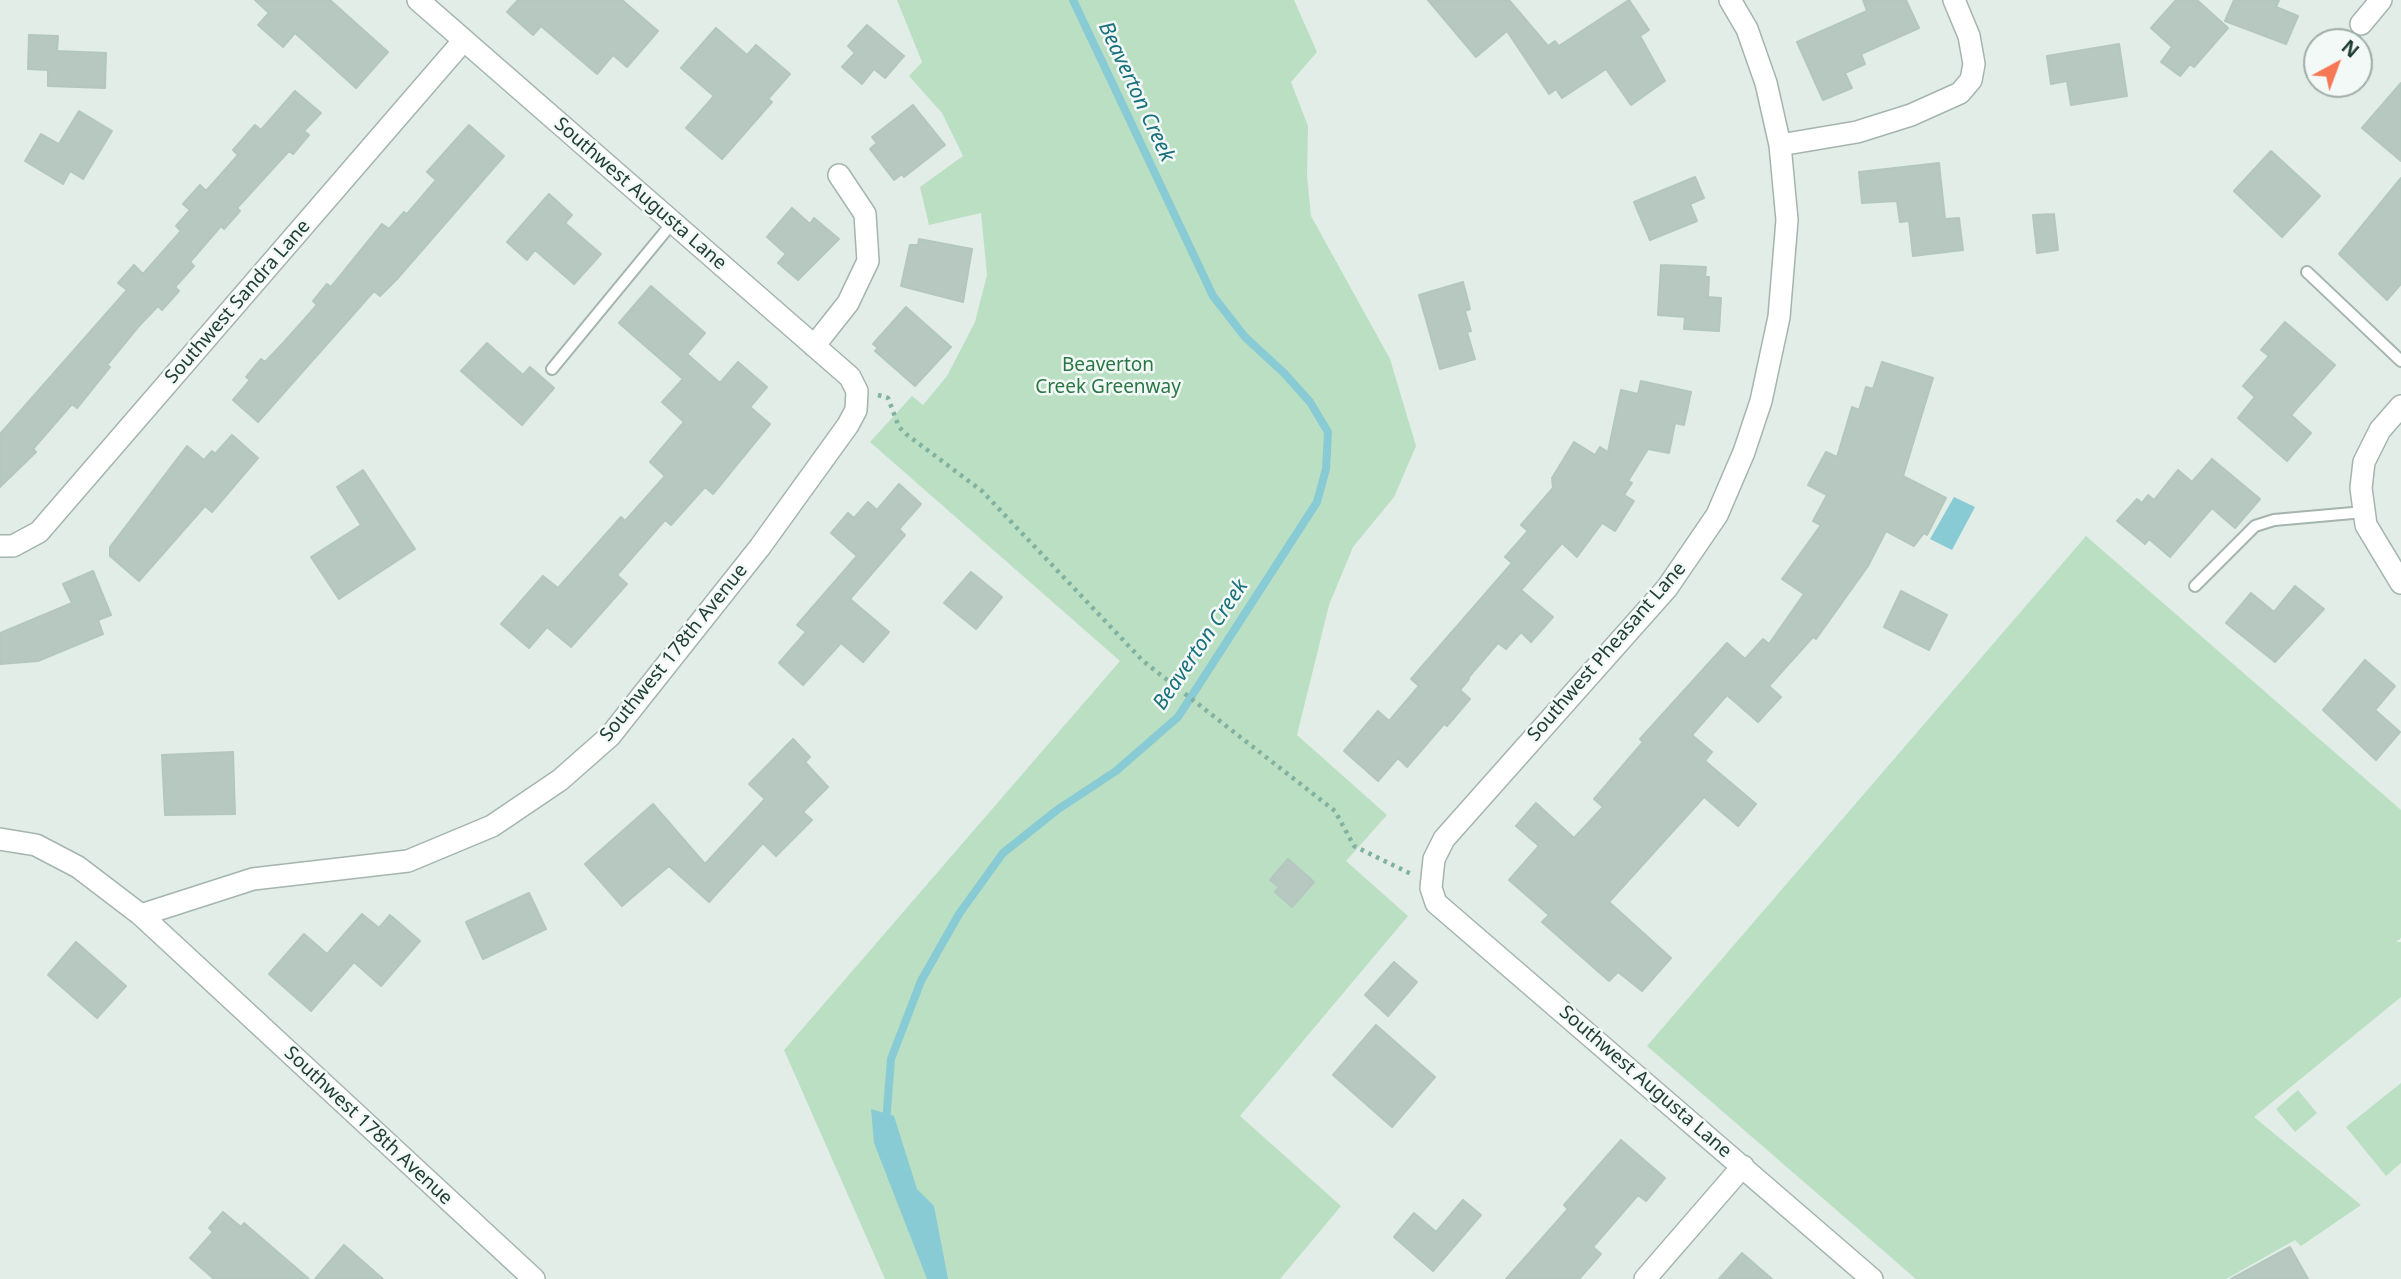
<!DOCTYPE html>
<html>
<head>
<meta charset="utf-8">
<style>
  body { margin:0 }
  #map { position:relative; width:2401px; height:1279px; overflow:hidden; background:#e2ede7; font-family:"Noto Sans",sans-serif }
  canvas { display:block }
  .north { position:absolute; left:2303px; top:28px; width:70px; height:70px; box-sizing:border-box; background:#f3f9f6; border:2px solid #9faea9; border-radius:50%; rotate:41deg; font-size:19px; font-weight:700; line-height:28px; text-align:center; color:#213e35 }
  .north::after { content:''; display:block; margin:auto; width:24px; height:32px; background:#f67756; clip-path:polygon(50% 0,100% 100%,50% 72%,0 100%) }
</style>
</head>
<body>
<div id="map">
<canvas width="2401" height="1279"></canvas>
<div class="north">N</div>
</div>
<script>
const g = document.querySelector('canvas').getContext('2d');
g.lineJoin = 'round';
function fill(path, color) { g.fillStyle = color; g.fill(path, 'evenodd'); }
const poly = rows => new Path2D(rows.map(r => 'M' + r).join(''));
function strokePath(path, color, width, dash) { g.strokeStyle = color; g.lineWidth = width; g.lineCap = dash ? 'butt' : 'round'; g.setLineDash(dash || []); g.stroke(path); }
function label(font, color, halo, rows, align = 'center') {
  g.font = font + ' "Noto Sans",sans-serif'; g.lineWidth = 5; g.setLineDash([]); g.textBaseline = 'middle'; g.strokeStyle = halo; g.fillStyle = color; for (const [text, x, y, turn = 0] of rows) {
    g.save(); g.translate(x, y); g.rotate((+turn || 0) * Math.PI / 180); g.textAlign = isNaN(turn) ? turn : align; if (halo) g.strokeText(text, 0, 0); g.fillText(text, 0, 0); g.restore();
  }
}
fill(poly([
  [897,0,1294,0,1317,52,1291,82,1308,126,1307,176,1311,216,1390,359,1416,446,1394,497,1353,547,1329,605,1297,735,1387,815,1346,861,1408,916,1240,1116,1341,1206,1280,1279,885,1279,784,1050,1120,661,870,442,912,396,923,405,947,376,975,322,987,275,981,213,929,225,920,187,963,156,942,113,909,76,922,62],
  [2086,536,2401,810,2401,938,2396,942,2401,942,2401,997,2254,1117,2361,1205,2301,1246,2295,1240,2226,1279,1916,1279,1647,1046],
  [2401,1083,2401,1163,2386,1176,2346,1127],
  [2298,1090,2317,1113,2295,1132,2276,1109]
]), '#badfc3');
fill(poly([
  [1954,497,1975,507,1952,550,1930,539],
  [871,1109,894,1116,917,1189,934,1206,948,1279,927,1279,874,1143]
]), '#88cbd4');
strokePath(poly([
  [886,1123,891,1059,921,981,959,914,1003,853,1057,810,1116,771,1178,717,1317,502,1326,469,1328,432,1310,402,1284,373,1245,337,1213,296,1073,0]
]), '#88cbd4', 8);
const building = poly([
  [255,0,330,0,388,52,356,88,295,33,283,47,258,25,269,13,255,0],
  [518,0,622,0,658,31,627,67,613,55,597,74,541,26,533,35,507,12,518,0],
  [1428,0,1509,0,1548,46,1555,41,1559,46,1629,0,1649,30,1640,36,1665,81,1631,105,1606,69,1562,98,1556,89,1549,94,1507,31,1476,57,1428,0],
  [1863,0,1906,0,1919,28,1861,54,1865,64,1845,73,1852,88,1823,100,1797,42,1867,11,1863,0],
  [2176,0,2197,0,2228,28,2194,67,2190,64,2180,76,2161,62,2172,47,2151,28,2176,0],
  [2234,0,2279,0,2276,7,2298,16,2286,44,2225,21,2234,0],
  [867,25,904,56,885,78,874,69,862,84,842,67,855,53,848,46,867,25],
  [716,28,747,55,756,45,790,74,768,99,772,102,722,159,686,128,714,96,681,68,716,28],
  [29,35,58,36,57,51,106,53,105,88,48,86,48,70,28,69,29,35],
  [2119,44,2127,96,2071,105,2067,81,2051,84,2047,56,2119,44],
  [2401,83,2401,161,2362,128,2401,83],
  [295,91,321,113,304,131,309,135,293,154,289,151,237,208,240,211,224,229,221,226,190,262,194,266,175,287,179,291,162,310,158,306,139,326,107,365,110,367,77,408,72,404,33,449,36,452,0,487,0,434,127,290,118,283,134,265,143,274,181,231,176,226,190,210,183,204,200,185,206,191,238,155,233,150,255,125,261,130,295,91],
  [913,105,945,145,904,177,902,174,894,180,870,149,877,143,872,137,913,105],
  [79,111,112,131,83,179,70,171,63,184,25,161,41,134,59,144,79,111],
  [469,125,504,156,397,279,380,296,374,291,258,422,233,400,250,380,246,377,261,359,265,362,284,342,317,305,313,301,327,284,331,287,382,224,389,229,404,212,407,214,436,180,427,172,469,125],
  [2271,151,2320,196,2282,237,2234,191,2271,151],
  [1939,163,1945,219,1959,218,1963,250,1913,256,1909,221,1900,222,1897,201,1862,203,1859,172,1939,163],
  [1695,177,1704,198,1690,204,1697,221,1650,240,1634,202,1695,177],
  [2401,178,2401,284,2387,300,2339,254,2401,178],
  [549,194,572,215,565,223,601,254,574,284,535,250,527,260,507,242,549,194],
  [792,208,810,224,814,218,839,239,798,280,778,263,786,254,767,237,792,208],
  [2054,214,2058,250,2037,253,2033,215,2054,214],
  [919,239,972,249,963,302,901,286,910,245,918,245,919,239],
  [1661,265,1706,267,1705,277,1709,277,1708,297,1721,298,1719,331,1684,329,1685,317,1658,315,1661,265],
  [1463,282,1470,309,1465,311,1471,331,1467,332,1475,359,1440,369,1419,295,1463,282],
  [651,286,705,333,687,354,720,383,738,362,767,387,750,407,770,424,713,494,705,487,671,525,665,520,617,575,627,584,571,647,547,627,529,648,501,624,543,576,558,588,621,517,625,521,665,476,650,462,684,422,662,402,683,379,619,323,651,286],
  [906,307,951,347,915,386,875,351,878,348,873,344,906,307],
  [2285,322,2335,365,2291,415,2311,433,2287,461,2238,418,2255,397,2243,386,2269,356,2261,350,2285,322],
  [487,343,523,375,530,367,554,388,522,425,461,371,487,343],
  [1882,362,1933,378,1903,476,1946,498,1927,535,1924,533,1914,546,1886,531,1868,566,1816,639,1813,637,1769,686,1781,697,1758,722,1727,695,1692,735,1712,752,1705,761,1756,804,1738,826,1704,797,1609,902,1671,958,1642,991,1618,972,1609,981,1542,922,1549,915,1509,880,1539,846,1516,826,1536,803,1574,838,1603,807,1594,799,1643,742,1640,739,1727,643,1745,659,1763,639,1769,644,1804,594,1782,579,1821,525,1813,521,1827,495,1808,485,1826,452,1837,457,1852,407,1859,410,1866,387,1873,389,1882,362],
  [1641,381,1691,392,1684,425,1675,423,1669,453,1648,449,1628,481,1632,483,1624,495,1634,501,1615,531,1602,523,1577,557,1562,543,1521,590,1553,617,1531,642,1521,632,1506,649,1498,643,1468,678,1469,679,1460,690,1470,699,1447,726,1444,724,1407,767,1398,758,1378,781,1344,751,1378,711,1389,721,1419,686,1411,679,1512,563,1505,557,1528,531,1521,525,1553,488,1552,478,1574,442,1595,455,1600,447,1608,452,1621,390,1638,394,1641,381],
  [232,435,258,458,212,512,205,506,139,581,110,556,110,547,187,446,204,460,212,451,215,454,232,435],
  [2212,459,2260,499,2235,528,2212,508,2170,557,2149,539,2145,544,2117,521,2137,499,2142,503,2148,495,2154,500,2178,470,2192,482,2212,459],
  [363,470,415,549,339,599,311,557,361,525,337,487,363,470],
  [899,484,921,504,899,529,905,535,850,599,889,632,863,662,841,643,803,685,779,663,806,632,797,625,857,556,831,533,848,513,854,518,868,502,877,510,899,484],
  [93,571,111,615,98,620,103,634,38,661,0,664,0,633,72,603,63,584,93,571],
  [971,572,1002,597,976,629,944,603,971,572],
  [2295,586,2324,609,2275,662,2226,623,2251,593,2274,612,2295,586],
  [1901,591,1947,615,1929,650,1884,627,1901,591],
  [2365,660,2395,686,2375,710,2400,732,2376,760,2323,710,2365,660],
  [793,739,810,757,805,762,828,787,803,812,812,820,776,856,763,843,709,902,669,866,622,906,585,864,653,804,705,864,765,799,749,784,793,739],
  [233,752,235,814,165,815,162,755,233,752],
  [1288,859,1314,882,1292,907,1275,892,1279,887,1270,880,1288,859],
  [529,893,546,929,483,959,466,922,529,893],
  [362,914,379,928,390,915,420,941,381,986,354,962,311,1011,269,974,304,934,327,954,362,914],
  [76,942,126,986,97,1018,48,975,76,942],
  [1394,962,1417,982,1388,1016,1365,995,1394,962],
  [1376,1025,1435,1077,1392,1127,1333,1075,1376,1025],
  [1621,1140,1665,1178,1646,1201,1638,1195,1593,1247,1601,1254,1579,1279,1506,1279,1568,1209,1564,1205,1621,1140],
  [1463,1200,1481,1215,1433,1271,1394,1237,1414,1213,1436,1232,1463,1200],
  [223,1212,241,1227,244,1223,309,1279,214,1279,190,1258,213,1232,209,1228,223,1212],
  [344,1245,383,1279,315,1279,344,1245],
  [2290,1247,2308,1279,2231,1279,2290,1247],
  [1742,1253,1772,1279,1719,1279,1742,1253]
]);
fill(building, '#b7c8c0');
strokePath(building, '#b4c7be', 2);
const lane = poly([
  [2307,272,2401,361],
  [552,369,673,222],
  [2195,586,2255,526,2274,520,2364,512]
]);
const street = poly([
  [1730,0,1747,29,1766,83,1780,145,1787,220,1779,317,1761,401,1744,452,1717,515,1667,588,1444,839,1434,859,1431,888,1436,903,1872,1279],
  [2361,24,2381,0],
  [1780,145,1857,132,1911,115,1960,93,1971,80,1974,64,1969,36,1954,0],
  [814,346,848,303,868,261,865,214,839,175],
  [2401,406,2380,430,2364,462,2361,488,2366,525,2401,583],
  [0,546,13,546,39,532,464,40],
  [0,839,36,845,78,867,141,915,253,879,408,861,492,826,560,780,610,736,760,547,848,425,856,410,857,391,850,377,418,0],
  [141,915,534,1279],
  [1645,1279,1743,1166]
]);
strokePath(lane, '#a4b5ae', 14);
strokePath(street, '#a4b5ae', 24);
strokePath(poly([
  [878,395,888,398,899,427,906,434,982,491,1143,661,1335,811,1354,846,1411,874]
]), '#81b1a0', 4.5, [3.5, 5]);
strokePath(lane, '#fff', 10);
strokePath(street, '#fff', 21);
label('19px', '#213e35', '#f3f9f6', [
  ["Southwest Augusta Lane",640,194,41],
  ["Southwest Sandra Lane",238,302,-49],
  ["Southwest Pheasant Lane",1607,652,-49],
  ["Southwest 178th Avenue",674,653,-51],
  ["Southwest Augusta Lane",1645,1082,41],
  ["Southwest 178th Avenue",368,1126,43]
]);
label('19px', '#2a7745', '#f3f9f6', [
  ["Beaverton",1108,366],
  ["Creek Greenway",1108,388]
]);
label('italic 21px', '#19707d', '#f3f9f6', [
  ["Beaverton Creek",1136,92,65],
  ["Beaverton Creek",1201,645,-56]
]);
</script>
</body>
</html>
